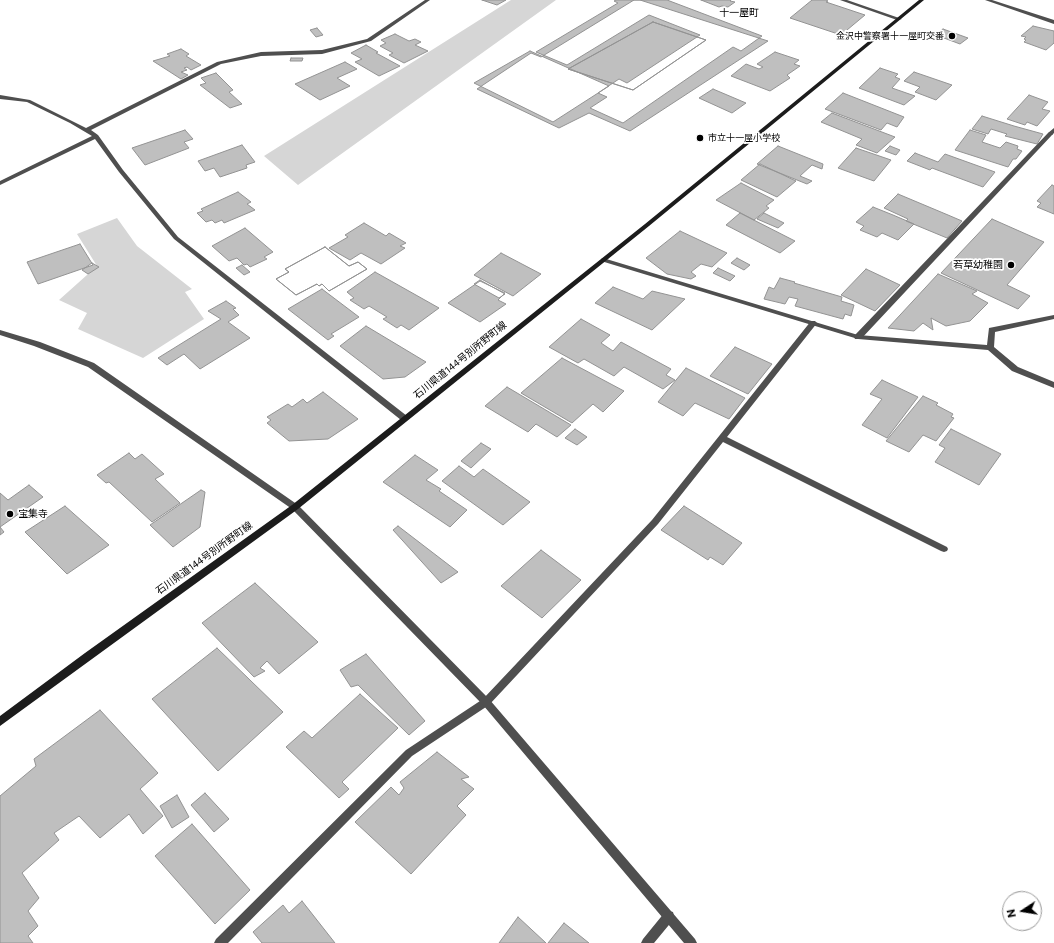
<!DOCTYPE html>
<html>
<head>
<meta charset="utf-8">
<style>
  body { margin:0 }
  #map { position:relative; width:1054px; height:943px; overflow:hidden; background:#fff; font-family:Commissioner,sans-serif }
  canvas { display:block }
  .north { position:absolute; left:1002px; top:891px; width:40px; height:40px; box-sizing:border-box; background:#fff; border:1px solid #999; border-radius:50%; rotate:258deg; font-size:11px; font-weight:700; line-height:16px; text-align:center; color:#000 }
  .north::after { content:''; display:block; margin:auto; width:14px; height:18px; background:#000; clip-path:polygon(50% 0,100% 100%,50% 72%,0 100%) }
</style>
</head>
<body>
<div id="map">
<canvas width="1054" height="943"></canvas>
<div class="north">N</div>
</div>
<script>
const g = document.querySelector('canvas').getContext('2d');
g.lineJoin = 'round';
function fill(path, color) { g.fillStyle = color; g.fill(path, 'evenodd'); }
const poly = rows => new Path2D(rows.map(r => 'M' + r).join(''));
function strokePath(path, color, width, dash) { g.strokeStyle = color; g.lineWidth = width; g.lineCap = dash ? 'butt' : 'round'; g.setLineDash(dash || []); g.stroke(path); }
function label(font, color, halo, rows, align = 'center') {
  g.font = font + ' Commissioner,"Noto Sans JP",sans-serif'; g.lineWidth = 3.5; g.setLineDash([]); g.textBaseline = 'middle'; g.strokeStyle = halo; g.fillStyle = color; for (const [text, x, y, turn = 0] of rows) {
    g.save(); g.translate(x, y); g.rotate((+turn || 0) * Math.PI / 180); g.textAlign = isNaN(turn) ? turn : align; if (halo) g.strokeText(text, 0, 0); g.fillText(text, 0, 0); g.restore();
  }
}
fill(poly([
  [511,0,556,0,298,185,264,156],
  [117,218,137,246,192,289,185,292,204,319,143,358,78,329,87,313,59,300,97,266,77,234]
]), '#d6d6d6');
const building = poly([
  [482,0,506,0,497,5,482,0],
  [616,0,667,0,762,36,741,51,733,47,623,123,590,108,607,97,598,93,619,79,627,83,700,35,649,15,567,65,536,52,618,3,614,1,616,0],
  [634,0,640,0,768,41,630,131,589,113,559,128,477,89,531,53,541,57,634,0],
  [653,22,706,40,633,90,568,69,653,22],
  [701,0,731,0,730,1,735,2,728,7,722,6,719,7,701,0],
  [812,0,826,0,828,1,826,2,865,15,841,35,790,18,812,0],
  [653,22,706,40,633,90,568,69,653,22],
  [1033,26,1054,31,1054,43,1046,50,1024,42,1026,40,1024,39,1026,37,1021,36,1033,26],
  [317,28,323,35,316,37,310,30,317,28],
  [943,29,968,38,960,44,936,35,943,29],
  [395,34,409,41,415,39,421,42,415,45,428,51,404,63,389,55,393,53,380,46,386,43,381,40,395,34],
  [366,45,378,52,376,53,400,66,379,76,355,62,362,59,351,53,366,45],
  [181,49,189,54,186,56,201,65,191,70,187,67,184,68,187,70,181,72,188,75,181,79,153,61,170,56,167,54,181,49],
  [530,51,609,86,553,122,474,83,530,51],
  [775,52,799,60,794,64,800,66,787,75,790,78,770,91,731,76,746,64,759,69,763,67,757,64,775,52],
  [291,58,303,58,302,61,290,61,291,58],
  [345,62,357,69,337,78,350,86,320,100,295,84,345,62],
  [880,68,898,74,895,77,900,79,892,88,915,96,904,105,859,88,880,68],
  [914,72,952,85,936,100,915,92,920,87,904,81,914,72],
  [216,73,233,90,229,92,242,104,230,108,200,85,206,83,201,78,216,73],
  [713,89,746,103,732,113,699,98,713,89],
  [843,93,904,117,897,127,887,123,881,130,825,109,843,93],
  [1029,95,1048,102,1042,109,1050,111,1037,126,1027,122,1025,125,1007,119,1029,95],
  [832,113,895,137,877,153,856,145,862,139,821,122,832,113],
  [982,116,1014,126,1043,134,1037,144,1005,136,1007,134,991,129,988,134,972,129,982,116],
  [185,130,193,139,184,142,189,148,145,165,132,148,185,130],
  [970,130,986,135,982,142,1000,148,1006,142,1018,146,1017,149,1022,151,1016,159,1013,159,1008,167,955,150,970,130],
  [242,145,255,162,246,165,247,168,220,177,214,168,205,171,198,161,242,145],
  [778,146,823,164,822,169,812,165,800,176,812,181,807,184,757,164,778,146],
  [890,146,900,150,896,155,885,151,890,146],
  [856,148,891,160,874,181,838,168,856,148],
  [915,153,938,162,945,154,995,172,983,187,932,168,930,170,907,161,915,153],
  [760,164,796,181,777,197,741,180,760,164],
  [741,183,774,200,766,206,769,208,754,220,716,200,741,183],
  [1052,185,1054,186,1054,214,1037,207,1041,203,1037,201,1052,185],
  [238,192,251,202,247,204,255,210,224,223,222,220,215,223,212,220,206,222,197,213,203,211,201,209,238,192],
  [898,194,948,215,962,221,947,238,906,221,908,219,884,208,898,194],
  [873,207,893,215,914,224,898,240,882,233,877,237,860,230,864,226,856,222,873,207],
  [740,213,795,241,780,253,726,225,740,213],
  [764,213,784,223,778,228,757,219,764,213],
  [992,219,1044,242,1007,285,1030,296,1018,309,941,273,992,219],
  [364,223,386,236,389,233,406,243,400,246,405,248,381,264,361,253,350,260,329,248,348,237,345,235,364,223],
  [245,228,273,252,264,257,267,259,250,267,247,264,244,265,237,258,229,261,212,246,245,228],
  [680,231,727,253,712,267,701,264,691,272,696,276,691,279,667,274,646,258,680,231],
  [80,244,93,265,38,284,27,262,80,244],
  [325,247,349,266,358,262,367,269,329,291,322,284,319,286,317,284,296,295,276,279,289,272,285,269,325,247],
  [325,247,349,266,358,262,367,269,329,291,322,284,319,286,317,284,296,295,276,279,289,272,285,269,325,247],
  [501,253,541,274,513,296,474,275,501,253],
  [737,258,750,265,744,270,731,263,737,258],
  [92,263,99,267,88,274,82,270,92,263],
  [242,265,250,272,244,275,236,268,242,265],
  [718,268,735,276,730,281,713,273,718,268],
  [866,269,900,285,875,311,841,295,866,269],
  [375,272,439,308,409,330,401,325,397,328,383,319,387,317,369,306,364,309,350,300,354,298,347,292,375,272],
  [938,274,977,291,972,294,988,303,970,321,946,326,931,318,933,330,923,323,914,331,888,328,938,274],
  [780,278,795,282,794,283,842,297,841,301,854,305,851,316,845,314,843,319,795,306,798,299,789,297,785,304,764,299,769,287,774,289,780,278],
  [480,280,505,294,499,298,474,284,480,280],
  [480,281,505,293,498,300,506,304,480,322,448,303,480,281],
  [613,287,643,299,652,291,685,299,652,330,595,303,613,287],
  [322,289,359,317,331,334,334,336,328,340,288,309,322,289],
  [226,301,236,308,233,309,239,315,228,322,250,338,200,369,184,354,167,365,158,358,221,319,208,311,226,301],
  [581,319,610,335,601,343,613,351,621,342,671,369,666,375,675,380,663,389,624,367,614,376,584,359,578,363,549,347,581,319],
  [366,326,426,362,405,377,383,379,340,346,366,326],
  [735,347,772,364,748,394,710,376,735,347],
  [562,358,624,391,603,412,593,404,572,423,521,393,562,358],
  [686,368,745,398,729,419,695,403,683,416,658,402,686,368],
  [882,380,918,397,887,438,862,425,882,399,870,394,882,380],
  [507,387,571,425,557,437,536,424,528,432,485,406,507,387],
  [323,392,358,419,328,439,289,441,267,423,271,420,267,417,288,404,292,407,303,399,307,403,323,392],
  [923,396,938,403,936,405,953,414,951,417,954,418,936,441,923,435,909,452,886,441,923,396],
  [575,429,587,437,577,445,565,438,575,429],
  [951,429,1001,454,979,485,935,462,945,448,939,445,951,429],
  [481,443,491,449,471,468,461,461,481,443],
  [129,453,135,459,142,454,164,474,155,479,180,503,152,522,109,482,106,483,97,475,129,453],
  [415,455,438,470,426,480,441,489,439,491,467,510,450,527,383,482,415,455],
  [459,466,474,477,483,469,530,502,503,525,442,481,459,466],
  [29,485,43,497,0,527,4,532,0,535,0,493,8,500,29,485],
  [201,490,205,492,200,527,173,547,150,525,201,490],
  [65,506,109,545,67,574,25,532,65,506],
  [684,506,742,543,723,565,710,557,708,560,661,530,684,506],
  [398,526,458,572,441,583,393,530,398,526],
  [541,550,581,580,542,618,501,586,541,550],
  [255,583,318,642,279,674,267,661,260,668,265,671,254,677,202,623,255,583],
  [217,648,283,712,218,771,152,699,217,648],
  [366,654,425,721,409,735,358,685,351,687,340,670,366,654],
  [360,694,398,728,342,782,349,789,339,798,286,747,304,731,312,738,360,694],
  [100,710,158,773,140,789,163,816,143,834,129,814,100,838,79,816,54,833,59,840,22,873,39,898,28,911,38,926,28,936,33,943,0,943,0,796,36,766,34,759,100,710],
  [437,752,469,777,461,779,474,789,457,806,466,815,411,874,355,822,391,787,399,795,404,788,400,782,437,752],
  [205,793,229,819,214,832,191,805,205,793],
  [177,795,189,817,172,828,160,806,177,795],
  [192,824,250,890,215,924,155,856,192,824],
  [302,901,335,943,262,943,253,932,283,905,289,913,302,901],
  [518,917,546,943,499,943,518,917],
  [564,923,589,943,548,943,564,923]
]);
fill(building, '#bfbfbf');
strokePath(building, '#939393', 1);
fill(poly([
  [840,0,847,0,902,19,897,20,840,0],
  [1050,132,1053,134,1052,135,861,339,855,339,854,337,855,335,1048,133,1050,132],
  [811,321,815,321,817,323,727,437,947,547,948,549,947,551,944,552,941,551,723,442,658,524,489,705,412,756,228,943,214,943,216,939,406,750,483,699,652,520,811,321]
]), '#4f4f4f');
fill(poly([
  [425,0,430,0,371,41,322,54,261,56,221,64,91,130,98,135,123,170,178,237,407,416,408,418,407,420,401,420,174,239,119,172,95,139,0,185,0,181,92,136,70,123,27,102,0,99,0,95,30,100,86,128,217,62,261,52,322,50,367,39,425,0],
  [985,0,992,0,1054,20,1054,24,985,0],
  [1054,128,1054,133,1052,135,1048,135,1048,133,1054,128],
  [603,258,858,335,987,345,989,328,1054,315,1054,319,995,332,994,347,1018,367,1054,382,1054,388,1012,371,988,350,858,339,601,261,601,259,603,258],
  [669,911,673,912,674,916,673,920,654,943,641,943,643,939,665,912,669,911]
]), '#4f4f4f');
fill(poly([
  [0,330,40,342,94,363,298,505,489,699,695,939,697,943,684,943,483,705,292,509,88,367,34,346,0,335,0,330]
]), '#4f4f4f');
fill(poly([
  [919,0,924,0,649,226,298,509,0,726,0,716,85,653,292,505,645,224,919,0]
]), '#1c1c1c');
for (const [x, y, r, color] of [
  [952,36,4,"#000"],
  [700,138,4,"#000"],
  [1011,265,4,"#000"],
  [10,514,4,"#000"]
]) { const dot = new Path2D(); dot.arc(x, y, r, 0, 2 * Math.PI); g.fillStyle = color; g.fill(dot); strokePath(dot, '#fff', 1.5); }
label('9px', '#000', '#fff', [
  ["金沢中警察署十一屋町交番",944,36],
  ["市立十一屋小学校",708,138,"left"]
], 'right');
label('10px', '#000', '#fff', [
  ["十一屋町",739,13]
]);
label('10px', '#000', '#fff', [
  ["若草幼稚園",1003,265],
  ["宝集寺",18,514,"left"]
], 'right');
label('10px', '#000', '#fff', [
  ["石川県道144号別所野町線",460,360,-39],
  ["石川県道144号別所野町線",204,558,-36]
]);
</script>
</body>
</html>
